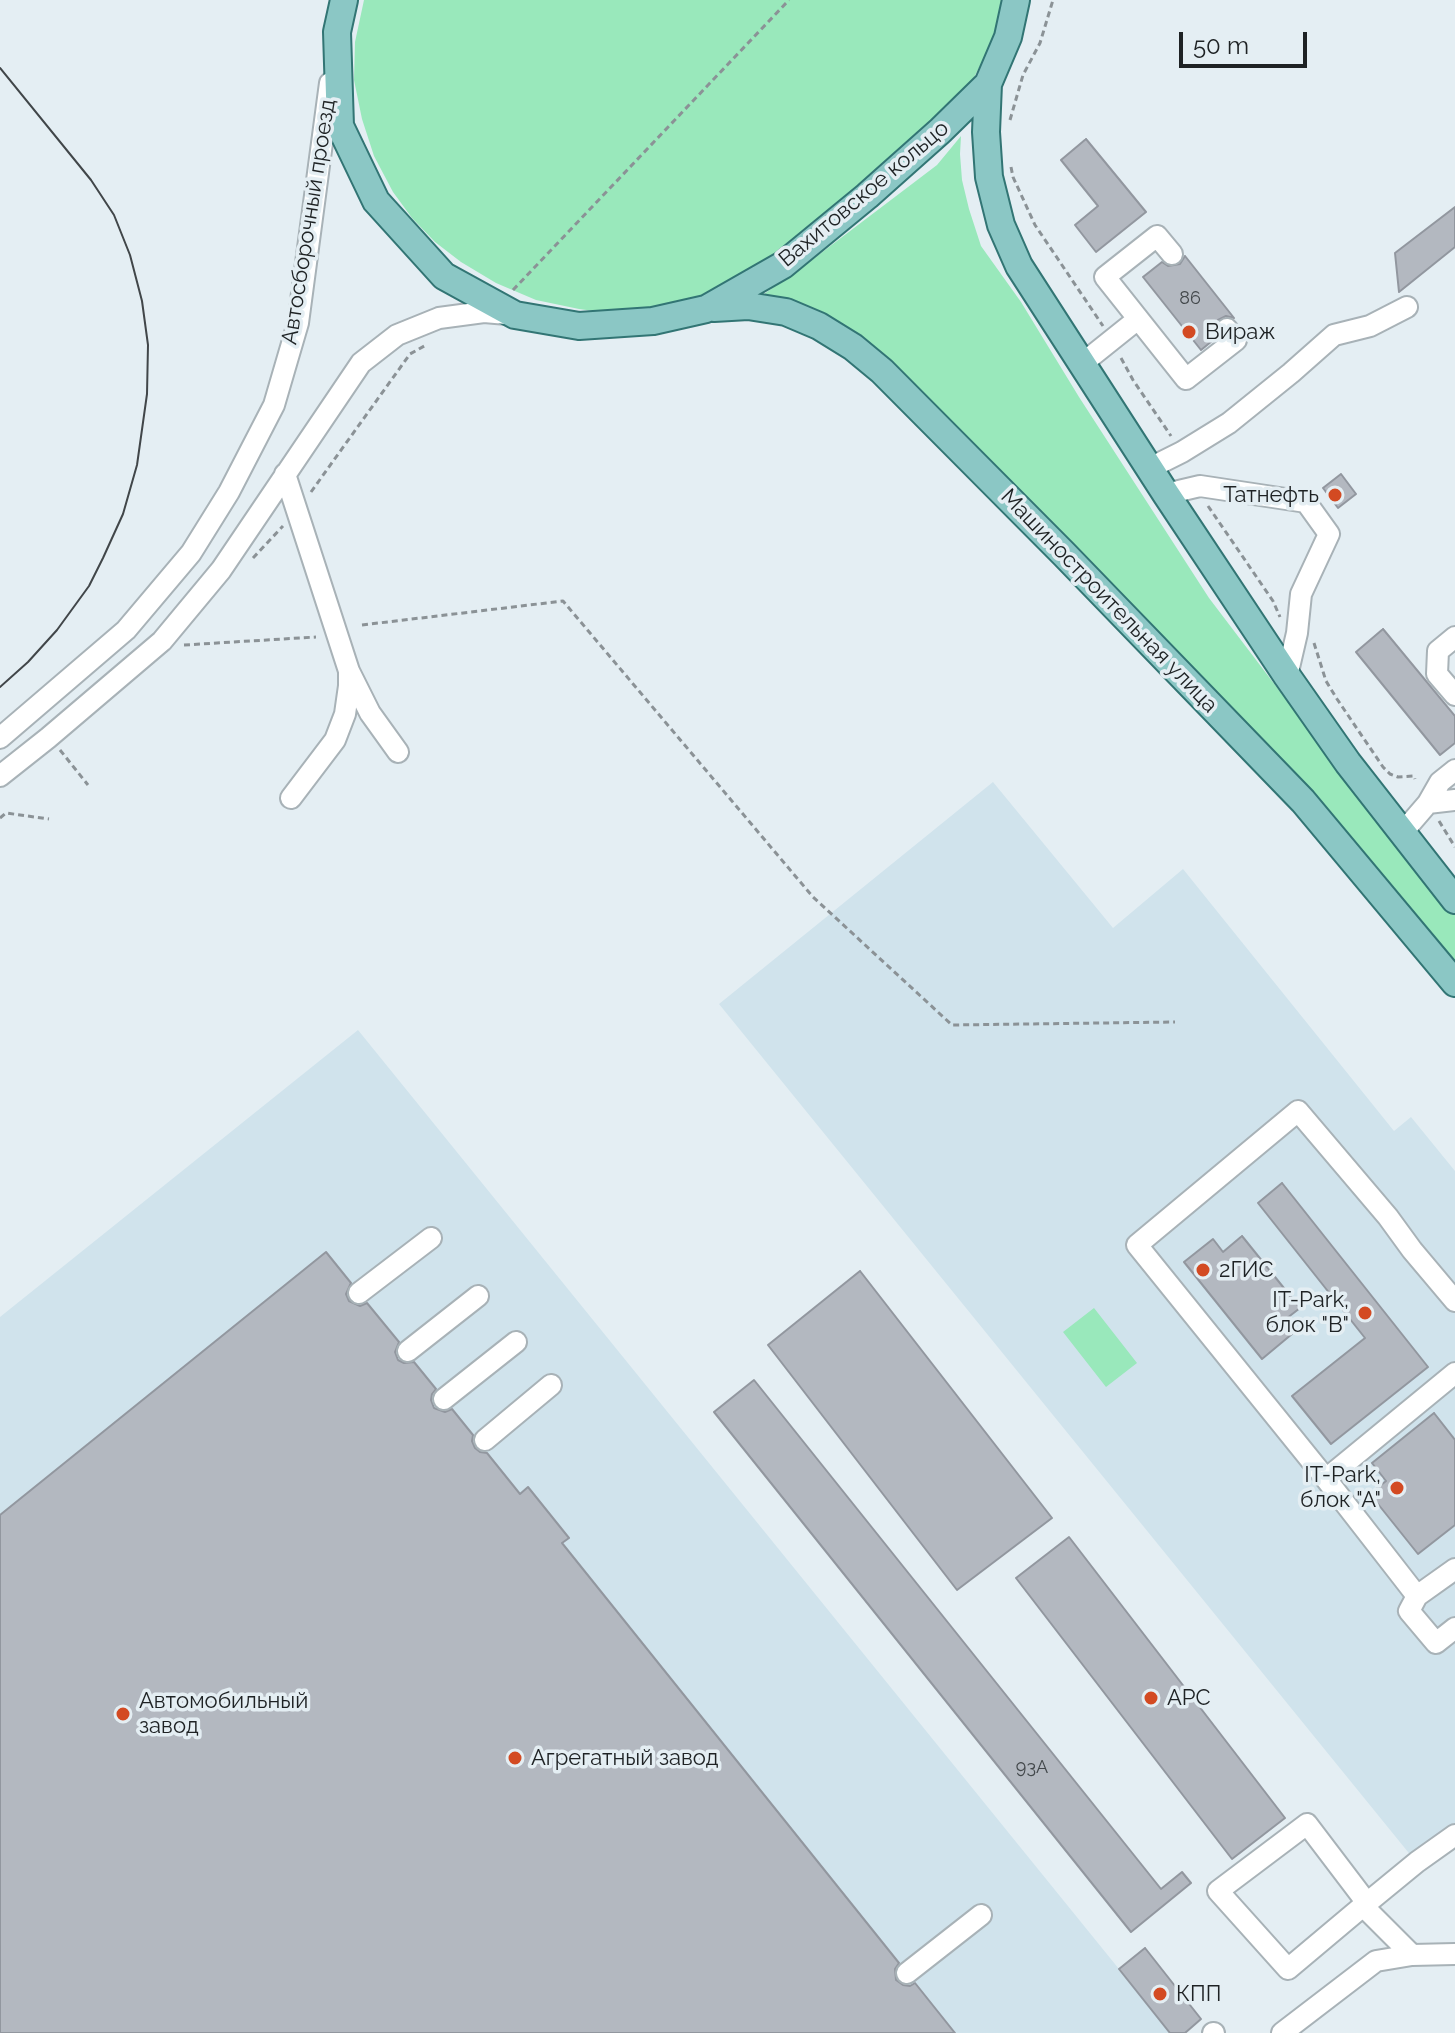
<!DOCTYPE html>
<html>
<head>
<meta charset="utf-8">
<style>
  body { margin:0 }
  #map { position:relative; width:1455px; height:2033px; overflow:hidden; background:#e4eef3; font-family:Raleway,sans-serif }
  canvas { display:block }
  .scale { position:absolute; left:1179px; top:32px; width:128px; height:36px; box-sizing:border-box; border:4px solid #1e2224; border-top:0; padding-left:10px; font-size:24px; line-height:28px; white-space:nowrap; color:#1e2224; -webkit-text-stroke:6px #e4eef3; paint-order:stroke }
</style>
</head>
<body>
<div id="map">
<canvas width="1455" height="2033"></canvas>
<div class="scale">50 m</div>
</div>
<script>
const g = document.querySelector('canvas').getContext('2d');
g.lineJoin = 'round';
function fill(path, color) { g.fillStyle = color; g.fill(path, 'evenodd'); }
const poly = rows => new Path2D(rows.map(r => 'M' + r).join(''));
function strokePath(path, color, width, dash) { g.strokeStyle = color; g.lineWidth = width; g.lineCap = dash ? 'butt' : 'round'; g.setLineDash(dash || []); g.stroke(path); }
function label(font, color, halo, rows, align = 'center') {
  g.font = font + ' Raleway,sans-serif'; g.lineWidth = 7; g.setLineDash([]); g.textBaseline = 'middle'; g.strokeStyle = halo; g.fillStyle = color; for (const [text, x, y, turn = 0] of rows) {
    g.save(); g.translate(x, y); g.rotate((+turn || 0) * Math.PI / 180); g.textAlign = isNaN(turn) ? turn : align; if (halo) g.strokeText(text, 0, 0); g.fillText(text, 0, 0); g.restore();
  }
}
fill(poly([
  [993,782,1113,928,1183,869,1394,1131,1411,1117,1455,1171,1455,1841,1421,1868,719,1004],
  [358,1030,1119,1969,1171,2033,0,2033,0,1317]
]), '#d0e3ec');
fill(poly([
  [364,0,1006,0,990,47,971,83,946,114,817,225,739,280,704,296,659,307,617,314,579,309,536,300,496,283,461,262,435,242,412,218,393,192,374,156,362,119,354,80,355,42],
  [961,136,960,154,962,180,969,209,981,246,1021,302,1079,397,1209,598,1348,781,1455,910,1455,963,1392,885,1313,794,924,397,761,296,800,269,937,165],
  [1094,1308,1137,1363,1106,1387,1063,1332]
]), '#99e8bb');
const building = poly([
  [1086,139,1146,212,1096,252,1075,225,1098,206,1061,160,1086,139],
  [1455,207,1455,247,1399,292,1395,253,1455,207],
  [1185,256,1234,318,1226,316,1218,320,1214,330,1217,337,1201,350,1143,277,1162,262,1168,266,1180,264,1185,256],
  [1341,474,1356,494,1338,508,1323,488,1341,474],
  [1383,629,1455,716,1455,743,1440,755,1356,652,1383,629],
  [1282,1183,1428,1367,1331,1444,1292,1396,1365,1338,1258,1203,1282,1183],
  [1242,1236,1300,1308,1282,1322,1292,1334,1262,1359,1184,1262,1213,1239,1223,1252,1242,1236],
  [326,1252,351,1283,346,1294,349,1301,360,1306,367,1303,399,1342,395,1352,398,1360,404,1363,414,1362,436,1389,432,1394,431,1400,434,1408,445,1412,452,1409,473,1435,472,1441,475,1448,480,1452,487,1453,520,1494,528,1487,569,1538,562,1543,899,1963,895,1969,896,1980,903,1985,910,1986,915,1983,955,2033,0,2033,0,1515,326,1252],
  [860,1271,1052,1518,957,1590,768,1345,860,1271],
  [754,1380,1161,1889,1182,1872,1191,1883,1131,1932,714,1412,754,1380],
  [1434,1413,1455,1440,1455,1525,1418,1554,1370,1494,1386,1481,1372,1463,1434,1413],
  [1069,1537,1285,1818,1232,1859,1016,1578,1069,1537],
  [1145,1948,1201,2019,1185,2033,1170,2033,1119,1969,1145,1948]
]);
fill(building, '#b3b8c0');
strokePath(building, '#92979f', 2);
const minor = poly([
  [1172,254,1157,236,1105,277,1186,379,1236,340,1227,329],
  [1083,363,1138,319],
  [1150,468,1182,452,1229,423,1291,373,1334,335,1370,326,1407,307],
  [285,474,349,671,349,686,345,714,335,740,291,798],
  [1166,494,1200,486,1306,502,1329,534,1301,594,1297,633,1287,676],
  [1455,637,1438,651,1437,674,1455,695],
  [349,671,370,713,398,752],
  [0,738,126,630,191,553,229,492,274,405,298,323,330,83],
  [0,776,48,738,162,641,221,570,361,363,397,335,439,318,484,312,507,314],
  [1428,803,1440,782,1455,770],
  [1403,832,1428,803,1455,800],
  [359,1293,431,1238],
  [1455,1301,1412,1250,1388,1217,1298,1111,1137,1245,1326,1479,1417,1596,1455,1569],
  [408,1351,478,1296],
  [444,1399,516,1342],
  [485,1440,551,1385],
  [1326,1479,1455,1373],
  [1417,1596,1409,1611,1436,1643,1455,1628],
  [1367,1903,1307,1824,1218,1891,1288,1969,1363,1906,1367,1903,1417,1862,1455,1835],
  [1363,1906,1412,1955,1455,1954],
  [907,1973,981,1915],
  [1213,2033,1214,2033],
  [1282,2033,1376,1961,1412,1955]
]);
const major = poly([
  [344,0,337,32,340,126,376,201,444,276,515,315,579,326,653,321,706,309,783,265,867,196,940,131,988,84,1008,37,1016,0],
  [988,84,986,132,989,177,1001,225,1019,266,1166,494,1287,676,1348,763,1455,900],
  [714,308,748,306,786,312,819,326,853,347,882,371,1064,554,1303,801,1455,983]
]);
strokePath(minor, '#a8b2b7', 24);
strokePath(major, '#327574', 30);
strokePath(poly([
  [1010,120,1023,75,1040,43,1053,0],
  [1011,167,1013,177,1035,225,1103,326],
  [513,290,789,0],
  [1121,358,1133,380,1171,436],
  [311,492,410,354,426,345],
  [1208,506,1273,601,1280,617],
  [253,558,283,526],
  [362,625,563,601,813,897,952,1025,1175,1022],
  [1314,643,1326,681,1337,699,1383,767,1390,774,1398,777,1414,776,1415,779],
  [184,645,316,637],
  [60,750,88,785],
  [0,818,6,813,49,819],
  [1439,821,1455,847]
]), '#8b9296', 3, [6, 4]);
strokePath(minor, '#fff', 20);
strokePath(major, '#8bc7c5', 26);
strokePath(poly([
  [0,68,91,180,114,215,130,255,142,301,148,345,147,394,137,465,123,514,103,558,89,586,57,630,28,662,0,687]
]), '#414649', 2);
for (const [x, y, r, color] of [
  [1189,332,8,"#d34a22"],
  [1335,495,8,"#d34a22"],
  [1203,1270,8,"#d34a22"],
  [1365,1313,8,"#d34a22"],
  [1397,1488,8,"#d34a22"],
  [1151,1698,8,"#d34a22"],
  [123,1714,8,"#d34a22"],
  [515,1758,8,"#d34a22"],
  [1160,1994,8,"#d34a22"]
]) { const dot = new Path2D(); dot.arc(x, y, r, 0, 2 * Math.PI); g.fillStyle = color; g.fill(dot); strokePath(dot, '#e4eef3', 3); }
label('18px', '#43484b', null, [
  ["86",1190,299],
  ["93А",1032,1768]
]);
label('22px', '#1e2224', '#e4eef3', [
  ["Вахитовское кольцо",864,194,-40],
  ["Автосборочный проезд",309,222,-81],
  ["Машиностроительная улица",1109,601,46]
]);
label('22px', '#1e2224', '#e4eef3', [
  ["Вираж",1205,332],
  ["Татнефть",1319,495,"right"],
  ["2ГИС",1219,1270],
  ["IT-Park,",1349,1300,"right"],
  ["блок \"В\"",1349,1325,"right"],
  ["IT-Park,",1381,1475,"right"],
  ["блок \"А\"",1381,1500,"right"],
  ["АРС",1167,1698],
  ["Автомобильный",139,1701],
  ["завод",139,1726],
  ["Агрегатный завод",531,1758],
  ["КПП",1176,1994]
], 'left');
</script>
</body>
</html>
